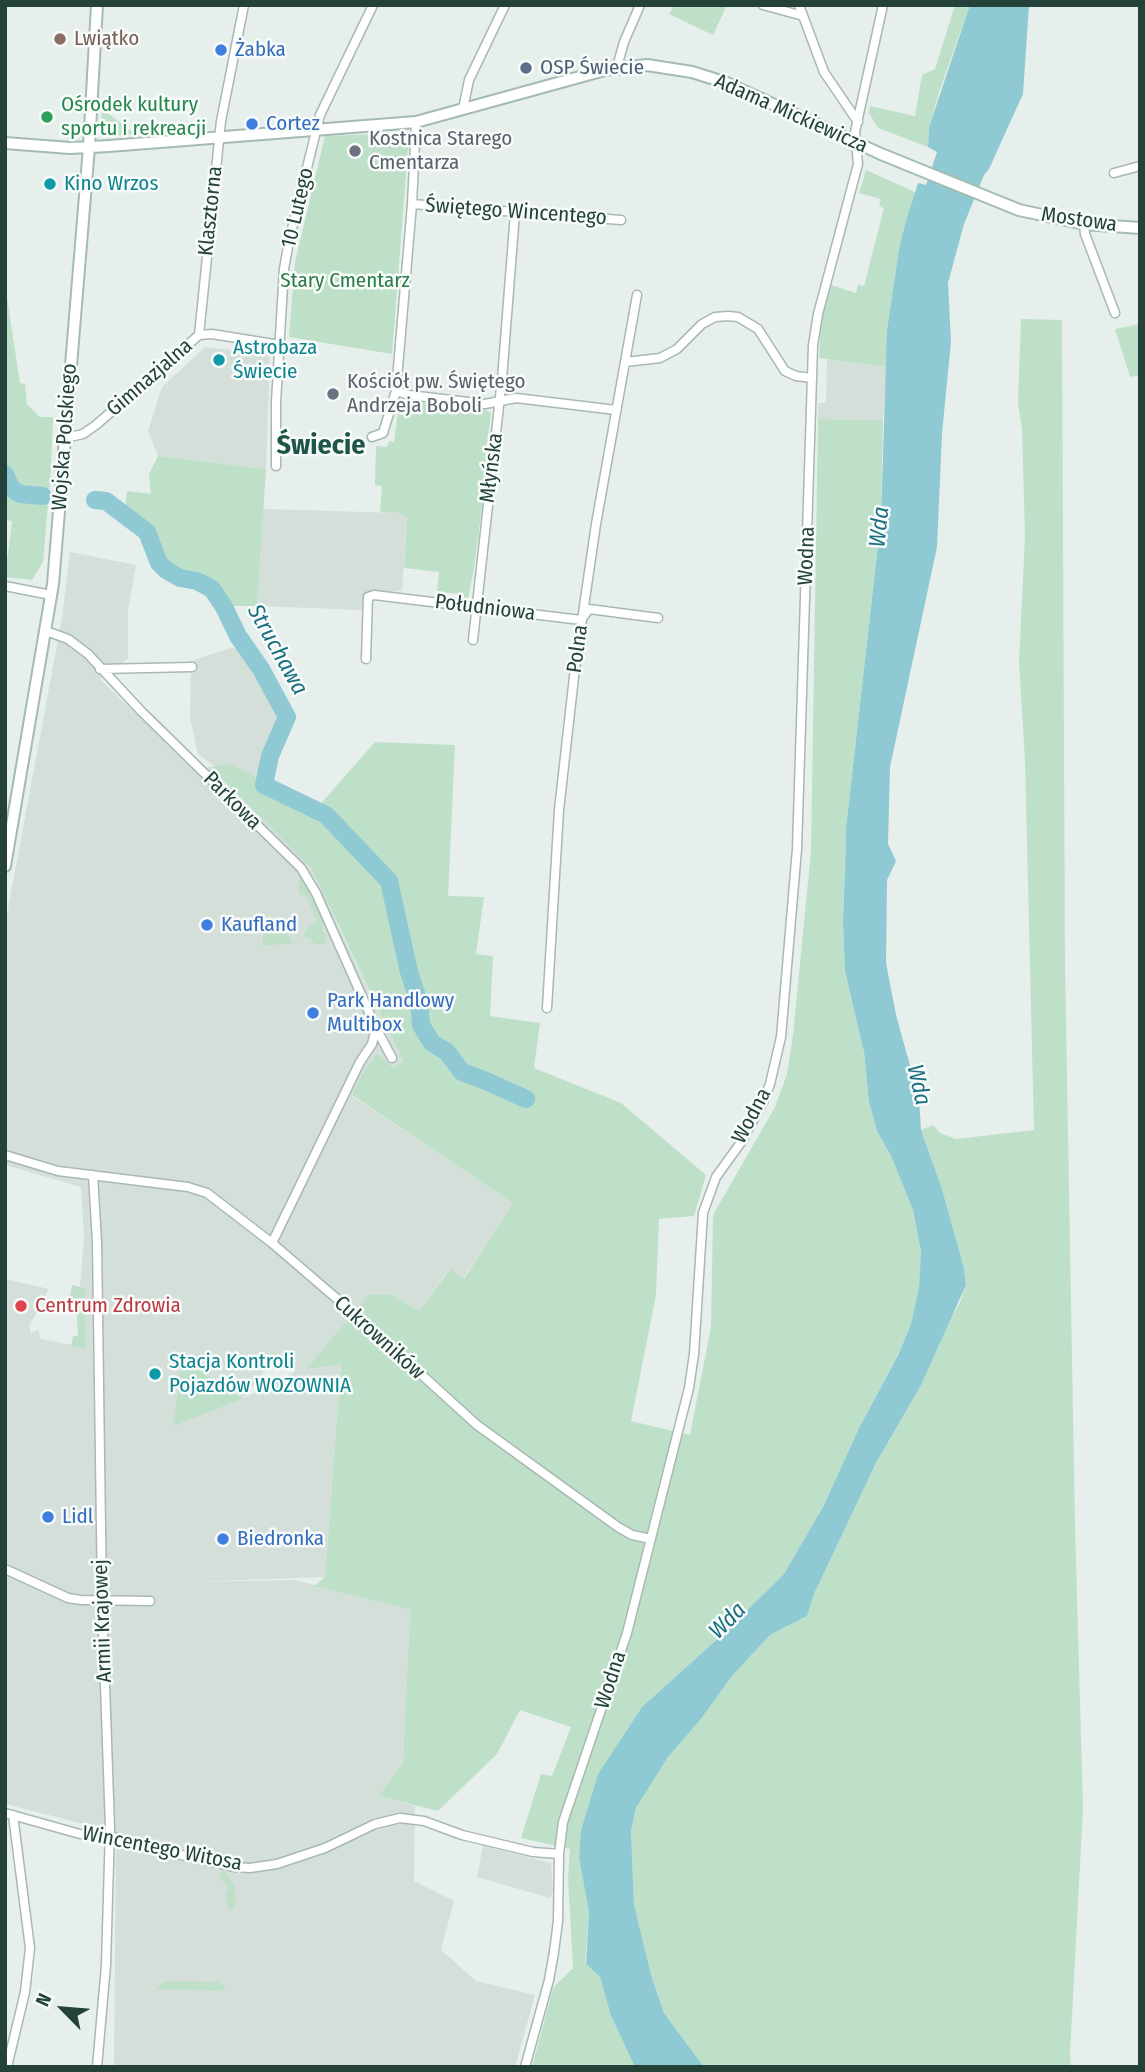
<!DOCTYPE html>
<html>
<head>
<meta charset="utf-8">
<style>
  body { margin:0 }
  #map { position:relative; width:1145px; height:2072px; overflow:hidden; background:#e6efeb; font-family:"Fira Sans Condensed",sans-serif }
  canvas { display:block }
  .frame { position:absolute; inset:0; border:7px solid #24423a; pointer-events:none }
  .north { position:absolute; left:28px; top:1974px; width:70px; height:70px; -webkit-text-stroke:5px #f7fbf9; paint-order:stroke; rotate:295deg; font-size:19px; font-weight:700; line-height:28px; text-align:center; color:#24423a }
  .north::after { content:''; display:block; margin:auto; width:24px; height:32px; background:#24423a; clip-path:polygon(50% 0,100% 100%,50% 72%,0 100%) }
</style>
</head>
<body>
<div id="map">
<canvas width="1145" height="2072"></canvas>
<div class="frame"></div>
<div class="north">N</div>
</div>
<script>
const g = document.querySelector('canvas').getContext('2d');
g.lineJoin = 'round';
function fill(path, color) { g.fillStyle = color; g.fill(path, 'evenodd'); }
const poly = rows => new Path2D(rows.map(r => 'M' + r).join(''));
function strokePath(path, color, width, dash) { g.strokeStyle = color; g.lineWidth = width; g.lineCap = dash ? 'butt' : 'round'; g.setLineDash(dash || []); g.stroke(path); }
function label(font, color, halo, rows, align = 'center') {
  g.font = font + ' "Fira Sans Condensed",sans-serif'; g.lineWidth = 5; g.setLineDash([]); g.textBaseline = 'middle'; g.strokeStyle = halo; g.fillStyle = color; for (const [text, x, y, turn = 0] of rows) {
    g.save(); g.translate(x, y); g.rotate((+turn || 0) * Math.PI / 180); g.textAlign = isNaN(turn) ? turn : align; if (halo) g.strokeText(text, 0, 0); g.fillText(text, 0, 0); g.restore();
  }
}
fill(poly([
  [205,347,270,354,266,469,158,456,148,431,162,387],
  [827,359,887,367,883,420,818,419,818,403,826,403],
  [263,509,400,513,407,518,402,591,364,593,362,610,257,606],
  [70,552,136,565,128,611,128,659,100,679,191,768,211,767,302,856,318,877,338,926,403,1061,394,1068,377,1053,352,1096,514,1203,463,1279,449,1269,419,1311,390,1294,369,1296,307,1368,341,1363,325,1577,188,1582,294,1580,410,1608,403,1763,378,1796,415,1806,414,1881,454,1901,441,1950,476,1981,535,1995,515,2067,114,2067,116,1832,5,1804,5,1279,49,1289,29,1326,31,1333,38,1330,41,1339,86,1348,85,1289,80,1286,84,1238,81,1187,5,1165,5,925,62,618],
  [276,1356,296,1371,244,1398,244,1397],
  [183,1358,241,1399,173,1425],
  [240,647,262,677,284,718,259,785,227,776,198,754,190,718,191,661,227,649],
  [483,1846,551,1863,553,1891,550,1898,477,1877]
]), '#d4dfda');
fill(poly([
  [674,5,721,5,726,7,713,35,669,14],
  [955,5,970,5,939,92,929,127,928,147,878,128,869,113,870,106,915,116,922,75,935,69],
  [102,109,135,134,107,136,101,126],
  [407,133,408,149,392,354,289,337,295,262,325,136],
  [866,170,915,192,899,249,887,330,887,367,819,358,821,319,831,285,856,293,858,285,864,286,884,208,879,206,881,199,859,193],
  [5,285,20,383,25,384,27,404,40,417,53,417,51,470,43,562,32,580,5,577,12,521,5,520],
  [1021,319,1062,320,1065,965,1075,1525,1083,1809,1070,2053,1071,2067,704,2067,664,2013,652,1978,634,1905,631,1831,636,1808,668,1757,701,1719,732,1676,770,1635,807,1616,814,1594,876,1463,921,1385,946,1327,960,1302,966,1285,964,1268,942,1189,921,1130,933,1125,940,1133,956,1139,1034,1130,1025,761,1019,662,1025,537,1022,430,1018,403],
  [1140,324,1140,375,1130,377,1115,329],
  [405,401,484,409,491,413,486,452,488,461,474,568,468,599,464,598,464,595,437,591,439,572,404,568,407,518,400,513,380,512,382,486,375,485,376,446,386,447,388,445,389,441,394,442,399,405],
  [818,419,883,420,881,519,846,828,843,922,845,971,864,1052,869,1102,877,1131,891,1156,913,1210,921,1252,919,1287,911,1324,898,1354,859,1428,824,1505,784,1574,724,1633,642,1707,598,1774,581,1830,579,1858,589,1912,585,1963,600,1977,611,2016,635,2067,532,2067,553,1988,573,1968,568,1878,570,1849,521,1838,541,1774,552,1776,571,1727,520,1710,497,1754,438,1811,378,1796,403,1763,410,1609,314,1586,325,1577,341,1364,306,1369,369,1295,390,1294,419,1311,450,1269,464,1279,513,1203,352,1095,363,1073,377,1053,394,1068,403,1061,312,869,211,767,231,764,316,809,375,742,455,745,448,896,484,897,476,954,493,956,490,1016,540,1023,534,1068,621,1103,706,1175,694,1216,659,1219,656,1295,631,1421,690,1435,711,1327,713,1215,775,1107,787,1074,793,1035,811,851],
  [158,456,266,469,257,606,232,606,213,586,167,562,151,530,125,509,127,491,151,494,149,474],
  [299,875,310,890,324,922,322,925,326,940,323,944,315,944,308,937,303,938,307,928,317,920,306,896,299,894],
  [263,932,285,932,293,943,263,946],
  [72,1285,85,1288,86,1348,71,1346,73,1336,78,1336,76,1302,69,1301],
  [182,1358,227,1389,242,1399,173,1426],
  [222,1869,234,1885,236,1904,232,1910,228,1908,225,1893,229,1889,222,1879,218,1881],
  [164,1981,217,1982,223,1985,225,1991,157,1989]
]), '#bfe0c8');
fill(poly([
  [970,5,1029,5,1023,94,989,169,984,175,964,224,948,283,951,342,942,433,937,547,890,767,888,844,896,861,887,880,886,963,896,1015,919,1098,921,1130,942,1189,964,1268,966,1285,921,1385,876,1463,814,1594,807,1616,770,1635,732,1676,701,1719,668,1757,636,1808,631,1831,634,1905,652,1978,664,2013,704,2067,635,2067,611,2016,600,1977,586,1964,589,1912,579,1858,581,1830,598,1774,642,1707,724,1633,784,1574,824,1505,859,1428,898,1355,911,1324,919,1287,921,1252,913,1210,891,1156,877,1131,869,1102,864,1052,845,971,843,922,845,866,846,828,881,519,887,330,899,249,906,221,918,183,926,185,937,152,928,147,929,127]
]), '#8ec9d4');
strokePath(poly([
  [5,474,11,488,20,494,43,496],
  [95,500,106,501,147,532,159,563,166,570,180,578,197,581,212,589,224,607,238,636,261,669,287,717,270,756,264,785,326,815,389,881,409,972,419,1002,421,1025,432,1043,447,1052,462,1072,484,1080,526,1099]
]), '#8ec9d4', 18);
const street = poly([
  [763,5,803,16],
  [799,5,824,72,858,122],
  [617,67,624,42,640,5],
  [463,109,469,80,505,5],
  [1114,173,1140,166],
  [412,204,621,220],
  [1084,224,1085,234,1115,313],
  [199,335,221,121,244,5],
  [625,362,660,358,677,349,702,324,715,317,728,316,738,317,758,329,785,371,796,376,812,378],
  [396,391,409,395,485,404,516,398,616,410],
  [372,437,383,433,396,391,412,204,416,122],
  [65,438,83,434,96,425,199,335,212,334,280,345],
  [276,466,276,402,284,269,289,241,320,115,373,5],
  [5,586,51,595],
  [46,631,68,639,88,654,141,711,301,868,316,893,376,1028,372,1044,360,1062,272,1243],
  [473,640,502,379,515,213],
  [366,659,368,597,374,595,581,620,589,609,658,618],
  [100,669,192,667],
  [547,1008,559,810,575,668,596,524,637,295],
  [376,1028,392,1058],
  [5,1155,58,1171,188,1187,207,1193,272,1243,357,1316,477,1425,618,1527,632,1535,651,1539],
  [93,1175,97,1242,102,1599,110,1828,106,1965,97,2067],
  [5,1569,68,1598,81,1600,150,1601],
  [5,1813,80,1834,110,1836,146,1847,234,1867,250,1868,277,1864,325,1848,375,1824,400,1818,424,1821,462,1835,533,1852,559,1854],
  [7,2067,25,1992,30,1948,13,1815],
  [525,2067,549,1980,554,1952,558,1921,559,1854,563,1822,627,1633,689,1388,694,1354,703,1213,716,1177,742,1141,763,1102,770,1084,781,1037,797,849,813,345,818,314,858,164,855,132,883,5]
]);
const secondary = poly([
  [5,143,70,148,109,146,416,122,605,70,647,65,692,72,727,83,881,154,1019,210,1084,224,1140,228],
  [5,866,53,584,89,147,97,5]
]);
strokePath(street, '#a8b8b2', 11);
strokePath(secondary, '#a4bbb3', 14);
strokePath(street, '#fff', 8);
strokePath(secondary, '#fff', 10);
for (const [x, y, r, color] of [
  [60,39,7,"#8d6e63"],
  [221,50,7,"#3f7fe0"],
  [526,68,7,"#5c6f8a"],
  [47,117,7,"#2e9e5b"],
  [252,124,7,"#3f7fe0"],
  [355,151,7,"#6b7280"],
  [50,184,7,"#0f9aa8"],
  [219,360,7,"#0f9aa8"],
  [333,394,7,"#6b7280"],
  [207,925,7,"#3f7fe0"],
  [313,1013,7,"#3f7fe0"],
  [21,1306,7,"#e0444e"],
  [155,1374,7,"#0f9aa8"],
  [48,1517,7,"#3f7fe0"],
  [223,1539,7,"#3f7fe0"]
]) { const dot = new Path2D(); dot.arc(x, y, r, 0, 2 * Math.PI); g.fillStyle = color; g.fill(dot); strokePath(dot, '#f7fbf9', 2.5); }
label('21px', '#785e54', '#f7fbf9', [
  ["Lwiątko",74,39]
], 'left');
label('21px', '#366cbe', '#f7fbf9', [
  ["Żabka",235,50],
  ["Cortez",266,124],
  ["Kaufland",221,925],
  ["Park Handlowy",327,1001],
  ["Multibox",327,1025],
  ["Lidl",62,1517],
  ["Biedronka",237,1539]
], 'left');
label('21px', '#4e5e75', '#f7fbf9', [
  ["OSP Świecie",540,68]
], 'left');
label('21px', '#27864d', '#f7fbf9', [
  ["Ośrodek kultury",61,105],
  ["sportu i rekreacji",61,129]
], 'left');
label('21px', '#24423a', '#f7fbf9', [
  ["Adama Mickiewicza",791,114,24],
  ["10 Lutego",298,208,-77],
  ["Klasztorna",211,211,-84],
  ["Świętego Wincentego",516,212,4],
  ["Mostowa",1079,220,8],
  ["Gimnazjalna",150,378,-41],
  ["Wojska Polskiego",65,437,-86],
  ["Młyńska",492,468,-83],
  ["Wodna",807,556,-88],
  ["Południowa",485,608,7],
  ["Polna",578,649,-82],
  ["Parkowa",232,801,45],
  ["Wodna",752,1116,-62],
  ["Cukrowników",379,1338,42],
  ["Armii Krajowej",103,1621,-92],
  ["Wodna",611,1680,-72],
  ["Wincentego Witosa",162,1849,11]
]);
label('21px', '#5b616d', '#f7fbf9', [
  ["Kostnica Starego",369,139],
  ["Cmentarza",369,163],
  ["Kościół pw. Świętego",347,382],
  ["Andrzeja Boboli",347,406]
], 'left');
label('21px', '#0d838f', '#f7fbf9', [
  ["Kino Wrzos",64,184],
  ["Astrobaza",233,348],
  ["Świecie",233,372],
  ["Stacja Kontroli",169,1362],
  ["Pojazdów WOZOWNIA",169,1386]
], 'left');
label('21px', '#2d7a4b', '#f7fbf9', [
  ["Stary Cmentarz",345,281]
]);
label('21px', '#be3a42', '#f7fbf9', [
  ["Centrum Zdrowia",35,1306]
], 'left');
label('italic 23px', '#1c6f80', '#f7fbf9', [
  ["Wda",880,527,-84],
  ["Struchawa",277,650,61],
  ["Wda",918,1085,77],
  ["Wda",728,1621,-45]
]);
label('bold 28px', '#1f5548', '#f7fbf9', [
  ["Świecie",321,446]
]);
</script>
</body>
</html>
